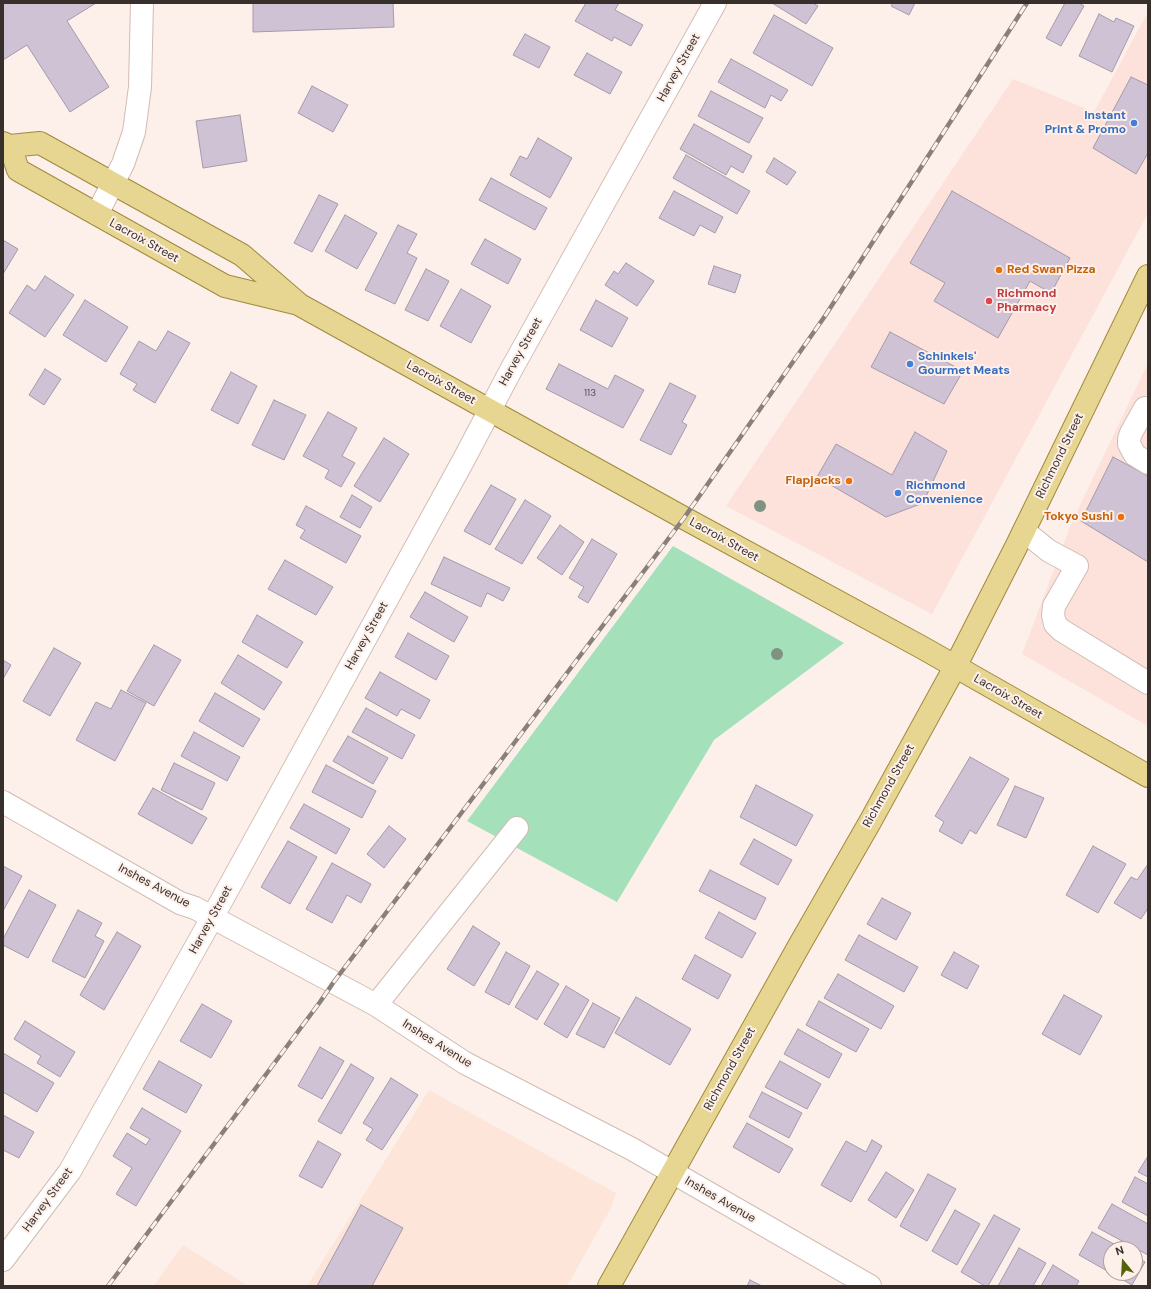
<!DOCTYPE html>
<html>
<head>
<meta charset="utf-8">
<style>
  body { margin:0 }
  #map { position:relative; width:1151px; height:1289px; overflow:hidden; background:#fdefe9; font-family:"DM Sans",sans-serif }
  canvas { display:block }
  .frame { position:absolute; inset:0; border:4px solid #372f2b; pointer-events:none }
  .north { position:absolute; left:1103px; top:1241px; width:40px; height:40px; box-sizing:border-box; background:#fdefe9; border:1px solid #aea29d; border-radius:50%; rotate:342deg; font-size:11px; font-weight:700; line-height:16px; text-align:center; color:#372f2b }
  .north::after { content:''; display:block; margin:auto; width:14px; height:18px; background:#52630a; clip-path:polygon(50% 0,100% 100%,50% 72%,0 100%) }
</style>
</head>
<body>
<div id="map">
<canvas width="1151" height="1289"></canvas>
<div class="frame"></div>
<div class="north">N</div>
</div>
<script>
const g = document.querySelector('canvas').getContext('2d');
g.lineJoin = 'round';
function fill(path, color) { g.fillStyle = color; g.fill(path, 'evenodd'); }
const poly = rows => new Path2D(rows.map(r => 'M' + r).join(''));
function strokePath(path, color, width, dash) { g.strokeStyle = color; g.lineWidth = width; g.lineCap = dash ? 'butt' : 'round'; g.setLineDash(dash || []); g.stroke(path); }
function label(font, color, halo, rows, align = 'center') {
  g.font = font + ' "DM Sans",sans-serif'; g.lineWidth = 4; g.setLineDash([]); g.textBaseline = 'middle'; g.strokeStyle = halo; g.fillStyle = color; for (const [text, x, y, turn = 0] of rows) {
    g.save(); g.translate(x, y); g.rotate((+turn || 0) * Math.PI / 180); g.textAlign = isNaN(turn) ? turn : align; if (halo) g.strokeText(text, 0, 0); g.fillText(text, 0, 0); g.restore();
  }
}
fill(poly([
  [1148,12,1148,213,932,614,726,506,1013,79,1094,112],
  [1148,363,1148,726,1022,654,1072,522]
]), '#fce2db');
fill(poly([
  [429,1090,616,1193,611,1208,567,1286,307,1286],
  [183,1245,248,1286,154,1286]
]), '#fde5da');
fill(poly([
  [673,546,844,643,714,740,617,902,467,821]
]), '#a4e1bb');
const building = poly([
  [3,3,96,3,67,21,109,87,70,112,27,45,3,60,3,3],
  [253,3,393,3,394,27,253,32,253,3],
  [586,3,619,3,615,10,643,25,631,46,614,37,612,41,575,21,586,3],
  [772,3,813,3,818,6,806,24,772,3],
  [893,3,915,3,909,15,891,6,893,3],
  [1065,3,1079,3,1084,6,1061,46,1046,38,1065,3],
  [1099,14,1114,22,1116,18,1134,26,1112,72,1079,56,1099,14],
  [774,15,833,48,812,86,753,53,774,15],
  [525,34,550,47,539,68,513,55,525,34],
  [587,53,622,72,610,94,574,75,587,53],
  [731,59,788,90,781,101,771,95,765,108,718,82,731,59],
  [1131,77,1148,85,1148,153,1136,174,1093,148,1131,77],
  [312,86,348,105,333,132,298,113,312,86],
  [711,91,763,118,749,143,698,116,711,91],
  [240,115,247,161,203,168,196,121,240,115],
  [694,124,752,156,743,173,731,166,726,175,680,149,694,124],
  [538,138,572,158,550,198,510,175,520,156,527,159,538,138],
  [686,155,750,191,737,214,673,178,686,155],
  [774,158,796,172,787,185,766,172,774,158],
  [491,178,547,208,535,230,479,200,491,178],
  [674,191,723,217,715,233,700,225,694,236,659,218,674,191],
  [952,191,1070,258,1051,293,1030,281,998,338,934,301,945,283,910,263,952,191],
  [319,195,338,204,312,252,294,243,319,195],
  [345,215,377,233,357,269,325,251,345,215],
  [398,225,417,234,407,253,417,258,395,304,365,290,398,225],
  [485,239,521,259,508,284,471,264,485,239],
  [3,240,18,249,3,274,3,240],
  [626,263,654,281,637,306,605,285,614,271,618,274,626,263],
  [714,266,741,275,735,293,708,284,714,266],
  [426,269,449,281,428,321,405,310,426,269],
  [45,276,74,295,45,337,9,313,27,285,35,291,45,276],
  [461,289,491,306,471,343,440,326,461,289],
  [85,300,128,327,106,362,63,335,85,300],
  [596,300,628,318,612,347,580,330,596,300],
  [168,331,190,343,155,403,133,390,137,384,120,374,139,341,156,351,168,331],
  [890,332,963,371,944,404,871,367,890,332],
  [559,364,608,389,615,375,644,390,623,428,546,389,559,364],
  [45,369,61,379,44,405,29,395,45,369],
  [231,372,257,386,238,424,211,410,231,372],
  [670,383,696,396,682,422,687,425,671,455,640,440,670,383],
  [274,400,306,415,284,460,252,445,274,400],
  [328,412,357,428,342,456,355,463,341,487,325,478,329,470,303,456,328,412],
  [915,432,947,451,923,503,886,517,817,477,836,444,892,475,915,432],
  [384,438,409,454,380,502,354,486,384,438],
  [1113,457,1148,476,1148,562,1081,521,1113,457],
  [491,485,516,499,490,545,464,531,491,485],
  [352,495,372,507,360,528,340,517,352,495],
  [525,500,551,516,522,564,495,549,525,500],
  [306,506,361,536,346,563,300,538,305,530,296,525,306,506],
  [560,525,584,542,562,575,537,558,560,525],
  [592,539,617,554,588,603,578,597,584,587,569,578,592,539],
  [444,557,510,588,503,601,487,593,481,607,431,584,444,557],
  [285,560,333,587,316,615,268,589,285,560],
  [425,592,468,617,454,642,410,617,425,592],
  [257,615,303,642,287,668,242,642,257,615],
  [408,633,449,656,436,680,395,657,408,633],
  [154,645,181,660,154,706,127,691,154,645],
  [54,648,81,663,50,716,23,701,54,648],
  [238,655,282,682,264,710,221,683,238,655],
  [3,660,11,665,3,679,3,660],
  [380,672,430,700,420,719,401,709,397,716,365,698,380,672],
  [121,690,146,703,115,761,76,740,96,702,111,709,121,690],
  [215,693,260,719,243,747,199,721,215,693],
  [366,708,415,735,402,759,352,732,366,708],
  [194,732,240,757,227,781,181,756,194,732],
  [348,736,388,758,373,784,333,761,348,736],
  [970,757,1009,779,976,834,970,830,962,844,939,831,944,822,935,816,970,757],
  [174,763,215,783,202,810,161,790,174,763],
  [326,765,376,791,362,818,312,792,326,765],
  [756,785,813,815,796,846,740,817,756,785],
  [1015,786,1044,798,1026,838,997,825,1015,786],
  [153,788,207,818,192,844,138,814,153,788],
  [304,804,350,829,336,854,290,828,304,804],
  [389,826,406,839,384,868,367,854,389,826],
  [754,839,792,860,778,885,740,864,754,839],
  [288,841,317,857,290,904,261,887,288,841],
  [1093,846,1126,864,1098,913,1066,895,1093,846],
  [332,863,371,884,361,903,347,895,332,923,306,909,332,863],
  [1148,864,1148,908,1141,919,1114,903,1131,877,1137,880,1148,864],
  [3,866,22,876,3,911,3,866],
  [710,870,766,898,755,920,699,891,710,870],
  [29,890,56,905,28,958,3,945,3,939,29,890],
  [882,898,911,913,896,940,867,924,882,898],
  [78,910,102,923,95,936,104,941,85,978,52,961,78,910],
  [719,912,756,933,742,958,705,938,719,912],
  [473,926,500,943,474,986,447,969,473,926],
  [117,932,141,946,104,1010,80,995,117,932],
  [859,935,918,967,904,992,845,960,859,935],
  [506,952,530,966,509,1005,485,992,506,952],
  [954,952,979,966,967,989,941,975,954,952],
  [695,955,731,975,718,999,682,979,695,955],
  [537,971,559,984,537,1020,515,1007,537,971],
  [838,974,894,1006,881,1029,824,998,838,974],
  [566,986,589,1000,567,1038,544,1024,566,986],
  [1064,995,1102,1016,1080,1055,1042,1034,1064,995],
  [636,997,691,1029,670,1065,615,1033,636,997],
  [819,1001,869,1029,856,1052,806,1025,819,1001],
  [593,1003,620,1018,604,1048,576,1034,593,1003],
  [202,1004,232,1021,211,1058,180,1041,202,1004],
  [25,1021,75,1052,60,1077,37,1063,41,1056,14,1039,25,1021],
  [798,1029,842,1054,829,1078,784,1054,798,1029],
  [320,1047,344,1061,322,1099,298,1086,320,1047],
  [3,1053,54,1083,37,1112,3,1092,3,1053],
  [159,1061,202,1085,186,1113,143,1089,159,1061],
  [780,1061,821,1084,807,1109,765,1087,780,1061],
  [351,1064,374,1078,341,1134,318,1121,351,1064],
  [391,1078,418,1095,382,1150,366,1140,373,1129,363,1123,391,1078],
  [762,1092,802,1113,789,1138,749,1117,762,1092],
  [142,1108,181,1131,136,1206,116,1194,132,1168,113,1156,127,1133,146,1145,150,1139,130,1128,142,1108],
  [3,1115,34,1132,19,1158,3,1150,3,1115],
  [747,1123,793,1149,779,1173,733,1147,747,1123],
  [872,1140,882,1146,851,1202,821,1185,846,1141,866,1152,872,1140],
  [318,1141,341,1154,322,1188,299,1176,318,1141],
  [1148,1156,1148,1177,1138,1172,1148,1156],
  [886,1172,914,1190,896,1218,868,1200,886,1172],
  [928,1174,956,1189,927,1241,900,1226,928,1174],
  [1135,1177,1148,1184,1148,1216,1122,1202,1135,1177],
  [1112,1204,1148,1224,1148,1255,1098,1228,1112,1204],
  [361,1205,403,1228,372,1286,317,1286,361,1205],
  [955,1210,980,1224,957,1265,932,1251,955,1210],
  [994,1215,1020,1229,988,1286,985,1286,961,1272,994,1215],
  [1092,1232,1123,1249,1111,1249,1111,1273,1135,1273,1135,1256,1145,1262,1132,1285,1079,1255,1092,1232],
  [1019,1248,1046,1263,1033,1286,998,1286,1019,1248],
  [1053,1265,1079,1281,1076,1286,1041,1286,1053,1265],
  [750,1280,762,1286,747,1286,750,1280]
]);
fill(building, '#cec2d4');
strokePath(building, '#a59aab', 1);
const minor = poly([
  [97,214,123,164,134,132,140,87,142,3],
  [1145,408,1131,433,1129,439,1129,444,1135,455,1148,463],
  [1024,531,1049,551,1077,566,1054,606,1053,615,1055,624,1061,630,1148,683],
  [3,802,180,903,195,908,376,1005,465,1063,632,1149,870,1286],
  [376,1005,517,828],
  [3,1260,70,1171,212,918,463,461,511,370,715,3]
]);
const major = poly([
  [3,143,10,146,40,143,242,255,300,305,684,518,923,648,1148,776],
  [10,146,18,170,225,286,295,303],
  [609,1286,800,944,870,822,955,667,1017,545,1148,276]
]);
strokePath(minor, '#d1bcb3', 24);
strokePath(major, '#9f8a3e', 24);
strokePath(minor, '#fff', 22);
strokePath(major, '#e7d691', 22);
const rail = poly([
  [108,1286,320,1002,333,983,684,518,825,316,1027,3]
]);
strokePath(rail, '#8a807b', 4.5);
strokePath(rail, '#fdefe9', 3, [9]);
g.fillStyle = '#809282';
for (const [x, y] of [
  [760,506],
  [777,654]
]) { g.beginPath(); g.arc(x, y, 6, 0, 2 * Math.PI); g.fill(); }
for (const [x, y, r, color] of [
  [1134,123,4,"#3f7fe0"],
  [999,270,4,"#e8710a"],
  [989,301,4,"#e0444e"],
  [910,364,4,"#3f7fe0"],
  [849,481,4,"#e8710a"],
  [898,493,4,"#3f7fe0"],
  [1121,517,4,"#e8710a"]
]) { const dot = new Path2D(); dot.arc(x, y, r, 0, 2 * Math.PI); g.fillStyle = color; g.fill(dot); strokePath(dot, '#fdefe9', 1.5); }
label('10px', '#5d5455', null, [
  ["113",590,393]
]);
label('12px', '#372f2b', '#fdefe9', [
  ["Harvey Street",679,68,-61],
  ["Lacroix Street",144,241,29],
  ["Harvey Street",521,352,-61],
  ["Lacroix Street",441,383,29],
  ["Richmond Street",1060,456,-64],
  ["Lacroix Street",724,540,29],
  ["Harvey Street",367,636,-61],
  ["Lacroix Street",1008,697,30],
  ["Richmond Street",889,786,-61],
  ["Inshes Avenue",154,886,28],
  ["Harvey Street",211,920,-61],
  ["Inshes Avenue",437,1044,32],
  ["Richmond Street",730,1069,-61],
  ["Harvey Street",48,1200,-54],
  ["Inshes Avenue",720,1200,30]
]);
label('bold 12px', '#366cbe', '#fdefe9', [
  ["Instant",1126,116,"right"],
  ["Print & Promo",1126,130,"right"],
  ["Schinkels'",918,357],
  ["Gourmet Meats",918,371],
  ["Richmond",906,486],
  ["Convenience",906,500]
], 'left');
label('bold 12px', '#c56008', '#fdefe9', [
  ["Red Swan Pizza",1007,270,"left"],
  ["Flapjacks",841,481],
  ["Tokyo Sushi",1113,517]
], 'right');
label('bold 12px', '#be3a42', '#fdefe9', [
  ["Richmond",997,294],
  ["Pharmacy",997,308]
], 'left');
</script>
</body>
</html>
